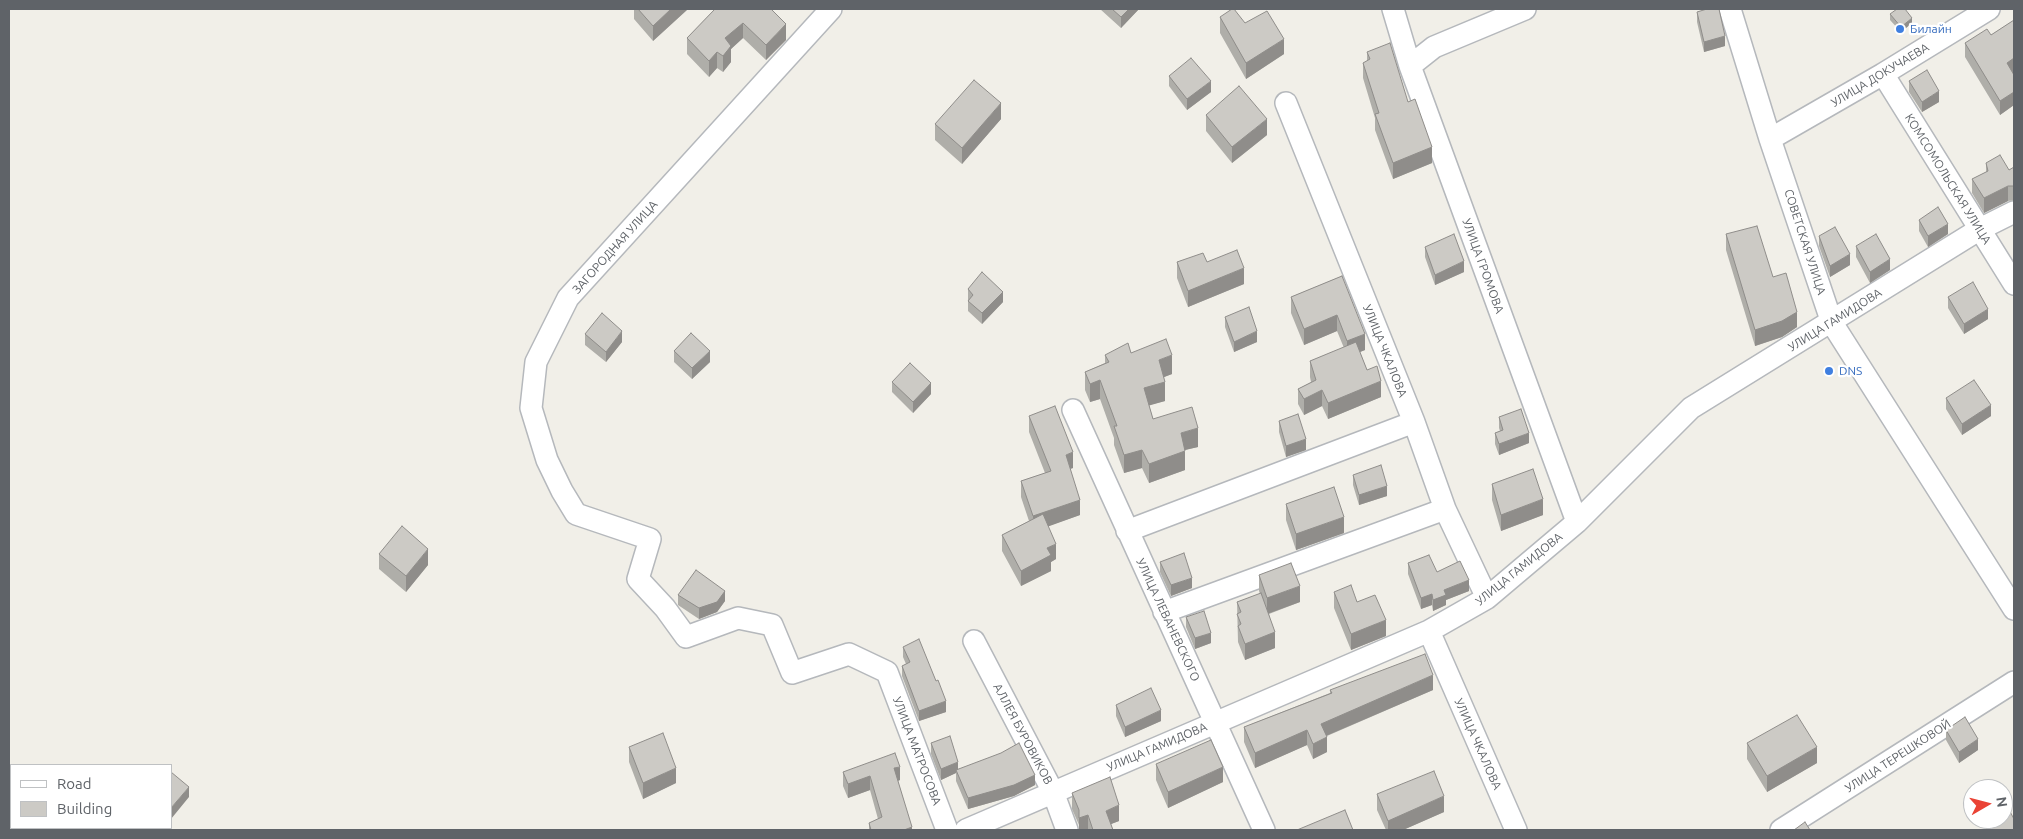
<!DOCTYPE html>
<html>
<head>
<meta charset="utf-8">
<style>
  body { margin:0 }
  #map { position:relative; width:2023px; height:839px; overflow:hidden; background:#f1efe8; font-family:Ubuntu,sans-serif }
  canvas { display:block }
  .frame { position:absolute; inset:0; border:10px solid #5f6368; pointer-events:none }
  .legend { position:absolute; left:10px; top:764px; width:162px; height:65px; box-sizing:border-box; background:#fff; border:1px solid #bfc1c3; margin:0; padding:6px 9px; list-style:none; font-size:15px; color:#5f6368 }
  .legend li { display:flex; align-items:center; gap:10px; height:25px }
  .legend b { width:25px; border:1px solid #bfc1c3 }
  .north { position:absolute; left:1963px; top:779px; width:50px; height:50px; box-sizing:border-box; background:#fff; border:1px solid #bfc1c3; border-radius:50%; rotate:82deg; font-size:14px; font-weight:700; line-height:20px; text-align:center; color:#5f6368 }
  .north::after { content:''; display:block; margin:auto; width:18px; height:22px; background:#ea4335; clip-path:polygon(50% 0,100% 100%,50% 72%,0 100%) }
</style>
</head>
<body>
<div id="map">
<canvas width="2023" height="839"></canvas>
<div class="frame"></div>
<ul class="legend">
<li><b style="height:6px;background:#fff"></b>Road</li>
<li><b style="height:14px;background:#cccac5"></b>Building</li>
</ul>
<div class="north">N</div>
</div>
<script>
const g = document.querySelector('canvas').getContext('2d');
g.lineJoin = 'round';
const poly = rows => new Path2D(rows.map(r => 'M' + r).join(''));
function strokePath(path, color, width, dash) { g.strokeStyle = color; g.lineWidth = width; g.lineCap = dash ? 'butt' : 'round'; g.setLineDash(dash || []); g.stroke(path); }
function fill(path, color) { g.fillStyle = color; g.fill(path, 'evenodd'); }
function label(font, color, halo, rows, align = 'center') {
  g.font = font + ' Ubuntu,sans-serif'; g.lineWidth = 4.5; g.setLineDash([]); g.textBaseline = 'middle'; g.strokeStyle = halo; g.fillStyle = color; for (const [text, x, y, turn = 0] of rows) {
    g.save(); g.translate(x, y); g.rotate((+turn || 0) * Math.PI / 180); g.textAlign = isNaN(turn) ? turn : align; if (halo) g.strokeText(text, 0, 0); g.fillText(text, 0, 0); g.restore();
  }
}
const minor = poly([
  [831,9,568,298,536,362,531,408,547,460,562,491,576,514,650,539,638,579,665,608,686,637,738,618,772,625,792,673,849,654,887,672,947,830],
  [1393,9,1410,66,1577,522],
  [1730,9,1770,139,1832,323,2014,609],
  [1410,66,1434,47,1525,9],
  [1883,74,2014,284],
  [1286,103,1414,422,1445,509,1487,598],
  [1770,139,1883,74,1989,9],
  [1073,410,1264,830],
  [1127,531,1414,422],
  [1164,612,1445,509],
  [1429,631,1516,830],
  [974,641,1053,792,1067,830],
  [966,830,1429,631,1487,598,1577,522,1691,408,1980,229,2014,212],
  [1781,830,2014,682]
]);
strokePath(minor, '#b5b8bc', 24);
strokePath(minor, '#fff', 21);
fill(poly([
  [634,9,688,9,653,41,634,19],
  [715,9,786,40,766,60,743,38,731,49,731,62,723,72,717,68,709,77,687,54,687,38],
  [1100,9,1139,9,1121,28],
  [1697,12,1725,46,1704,52,1697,22],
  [1890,14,1912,23,1901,32,1890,20],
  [1220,17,1245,23,1284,54,1246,79,1220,33],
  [2014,20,2014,72,2013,73,2014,75,2014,105,2000,115,1965,57,1965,43,1991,35],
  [1367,52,1408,102,1432,163,1393,179,1375,130,1375,118,1363,78,1363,63,1367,61],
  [1169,76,1211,92,1187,110,1169,86],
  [1909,81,1939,102,1922,112,1909,92],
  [1206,115,1267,135,1232,163,1206,131],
  [1001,119,962,164,935,140,935,124],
  [1986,163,2009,170,2014,167,2014,200,2008,201,1984,213,1972,193,1972,179,1986,172],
  [1919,220,1948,234,1928,247,1919,231],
  [1726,234,1773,277,1797,327,1782,337,1755,346,1726,250],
  [1819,236,1850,265,1830,277,1819,246],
  [1856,246,1890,270,1870,283,1856,257],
  [1425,247,1464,272,1435,285,1425,257],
  [2013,248,2014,248,2014,261,2013,259],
  [1177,262,1207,262,1244,284,1188,307,1177,278],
  [1342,276,1365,350,1360,352,1367,370,1381,397,1328,419,1322,406,1304,415,1298,404,1298,389,1311,382,1310,377,1310,361,1344,348,1337,331,1304,345,1291,313,1291,297],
  [968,289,1003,302,982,324,968,311],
  [1948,297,1988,319,1964,334,1948,308],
  [1225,317,1257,342,1234,352,1225,327],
  [585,334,622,342,606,362,585,345],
  [674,351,710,362,692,379,674,362],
  [1131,353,1172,374,1164,377,1165,401,1149,405,1153,419,1198,447,1184,450,1185,470,1149,483,1142,468,1124,473,1114,445,1114,438,1100,399,1090,402,1085,390,1085,372,1105,363,1105,355],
  [892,382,931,394,913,413,892,392],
  [1946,398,1991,416,1962,435,1946,409],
  [1029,416,1073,468,1070,469,1080,515,1048,526,1056,559,1051,562,1051,571,1021,586,1002,551,1002,535,1029,521,1021,497,1021,481,1045,473,1029,432],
  [1499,417,1529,443,1499,455,1495,444,1495,433,1500,431,1499,428],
  [1279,421,1306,450,1286,457,1279,432],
  [1353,475,1387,496,1359,505,1353,485],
  [1492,484,1543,515,1501,531,1492,500],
  [1286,504,1344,533,1296,550,1286,520],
  [379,554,428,565,406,592,379,569],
  [1160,562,1192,588,1171,596,1160,572],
  [1408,563,1437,572,1469,591,1446,600,1446,605,1433,611,1432,605,1421,609,1408,574],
  [1259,575,1300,602,1269,614,1275,648,1245,660,1238,642,1237,602,1260,594,1259,591],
  [1334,592,1357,602,1386,636,1351,650,1334,608],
  [678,595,725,601,717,612,699,619,678,605],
  [1186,617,1211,643,1195,649,1186,627],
  [903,647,946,712,919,721,902,676,902,666,906,664,903,657],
  [1330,690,1433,690,1327,736,1327,752,1313,759,1307,745,1255,768,1244,742,1244,727,1330,693],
  [1116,705,1161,721,1125,737,1116,716],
  [1946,730,1978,750,1959,763,1946,740],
  [931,743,958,769,1035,785,1014,796,968,809,956,781,956,773,941,780,931,754],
  [1747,743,1817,763,1767,792,1747,759],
  [629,747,676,783,643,799,629,762],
  [1156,764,1223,782,1168,808,1156,780],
  [843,772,900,780,898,781,912,830,869,830,869,823,878,819,870,790,848,798,843,786],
  [1072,793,1119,821,1111,824,1113,830,1079,830,1079,825,1072,809],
  [1377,794,1444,812,1403,830,1386,830,1377,810],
  [1986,820,2014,830,1986,830]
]), '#afaea9');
fill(poly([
  [671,9,688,9,653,41,653,26],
  [1129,9,1139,9,1121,28,1121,17],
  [1912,18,1912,23,1901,32,1901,27],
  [743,23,743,38,731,49,731,62,723,72,723,56,725,38],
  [786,24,786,40,766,60,766,45],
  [1725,36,1725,46,1704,52,1704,42],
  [1284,39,1284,54,1246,79,1246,63],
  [717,52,717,68,709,77,709,61],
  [2014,58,2014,72,2007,77,2007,63],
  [1211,81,1211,92,1187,110,1187,99],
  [1939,91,1939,102,1922,112,1922,102],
  [2014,92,2014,105,2000,115,2000,101],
  [1001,103,1001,119,962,164,962,148],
  [1267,119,1267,135,1232,163,1232,147],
  [1432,147,1432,163,1393,179,1393,163],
  [2008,186,2008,201,1984,213,1984,198],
  [1948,224,1948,234,1928,247,1928,236],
  [1850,254,1850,265,1830,277,1830,266],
  [1890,259,1890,270,1870,283,1870,272],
  [1464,261,1464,272,1435,285,1435,275],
  [1244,268,1244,284,1188,307,1188,291],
  [1003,292,1003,302,982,324,982,313],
  [1988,309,1988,319,1964,334,1964,324],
  [1797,312,1797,327,1782,337,1755,346,1755,330],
  [1337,315,1337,331,1304,345,1304,329],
  [622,331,622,342,606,362,606,352],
  [1257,331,1257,342,1234,352,1234,342],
  [1365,334,1365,350,1347,357,1347,341],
  [710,351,710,362,692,379,692,368],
  [1172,355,1172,374,1159,379,1159,360],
  [1100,380,1100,399,1090,402,1090,384],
  [1381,381,1381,397,1328,419,1328,403],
  [1165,382,1165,401,1144,407,1144,388],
  [931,383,931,394,913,413,913,402],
  [1322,390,1322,406,1304,415,1304,399],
  [1991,405,1991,416,1962,435,1962,424],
  [1198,428,1198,447,1181,451,1181,433],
  [1529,433,1529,443,1499,455,1499,444],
  [1306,439,1306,450,1286,457,1286,446],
  [1142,450,1142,468,1124,473,1124,455],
  [1185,451,1185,470,1149,483,1149,464],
  [1073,452,1073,468,1066,470,1066,455],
  [1387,486,1387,496,1359,505,1359,495],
  [1543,499,1543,515,1501,531,1501,515],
  [1080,500,1080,515,1033,532,1033,516],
  [1344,517,1344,533,1296,550,1296,534],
  [1056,544,1056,559,1051,562,1051,571,1021,586,1021,571,1047,548],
  [428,549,428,565,406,592,406,576],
  [1192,578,1192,588,1171,596,1171,585],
  [1469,580,1469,591,1446,600,1446,605,1433,611,1433,600,1444,590],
  [1300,586,1300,602,1267,614,1267,598],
  [725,591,725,601,717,612,699,619,699,608],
  [1432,594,1432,605,1421,609,1421,598],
  [1386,620,1386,636,1351,650,1351,634],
  [1275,632,1275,648,1245,660,1245,644],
  [1211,633,1211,643,1195,649,1195,638],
  [1433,675,1433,690,1321,738,1321,724],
  [946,701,946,712,919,721,919,711],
  [1161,710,1161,721,1125,737,1125,727],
  [1307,730,1307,745,1255,768,1255,753],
  [1327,737,1327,752,1313,759,1313,744],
  [1978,739,1978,750,1959,763,1959,752],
  [1817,747,1817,763,1767,792,1767,776],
  [958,762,958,773,956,770,956,773,941,780,941,769],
  [900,767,900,780,894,782,894,768],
  [1223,767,1223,782,1168,808,1168,792],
  [676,768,676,783,643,799,643,783],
  [1035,775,1035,785,1014,796,968,809,968,798],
  [870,776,870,790,848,798,848,784],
  [189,787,189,797,171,819,171,808],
  [1444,796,1444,812,1403,830,1388,830,1388,821],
  [1119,805,1119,821,1106,826,1106,811],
  [1088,815,1088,830,1079,830,1079,818],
  [912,827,912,830,904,830]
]), '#8f8d8a');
const building = poly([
  [638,9,671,9,653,26,638,9],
  [715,9,771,9,786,24,766,45,743,23,725,38,731,46,723,56,717,52,709,61,687,38,715,9],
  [1112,9,1129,9,1121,17,1112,9],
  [1232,9,1234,9,1245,23,1267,11,1284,39,1246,63,1220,17,1232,9],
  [1707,9,1719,9,1725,36,1704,42,1697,12,1707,9],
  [1897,9,1905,9,1912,18,1901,27,1890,14,1897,9],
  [2014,20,2014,58,2007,63,2014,75,2014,92,2000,101,1965,43,1987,29,1991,35,2014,20],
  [1390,43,1408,102,1415,99,1432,147,1393,163,1375,114,1379,113,1363,63,1370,59,1367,52,1390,43],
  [1191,58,1211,81,1187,99,1169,76,1191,58],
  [1927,70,1939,91,1922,102,1909,81,1927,70],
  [974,80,1001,103,962,148,935,124,974,80],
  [1239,86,1267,119,1232,147,1206,115,1239,86],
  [2000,155,2009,170,2014,167,2014,186,2008,186,1984,198,1972,179,1988,171,1986,163,2000,155],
  [1938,207,1948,224,1928,236,1919,220,1938,207],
  [1757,226,1773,277,1786,273,1797,312,1782,321,1755,330,1726,234,1757,226],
  [1835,227,1850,254,1830,266,1819,236,1835,227],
  [1454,234,1464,261,1435,275,1425,247,1454,234],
  [1876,234,1890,259,1870,272,1856,246,1876,234],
  [1237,250,1244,268,1188,291,1177,262,1203,253,1207,262,1237,250],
  [982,272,1003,292,982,313,968,301,973,295,968,289,982,272],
  [1342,276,1365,334,1347,341,1337,315,1304,329,1291,297,1342,276],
  [1973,282,1988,309,1964,324,1948,297,1973,282],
  [1249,307,1257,331,1234,342,1225,317,1249,307],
  [602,313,622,331,606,352,585,334,602,313],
  [691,333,710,351,692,368,674,351,691,333],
  [1166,339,1172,355,1159,360,1165,382,1144,388,1153,419,1192,407,1198,428,1181,433,1185,451,1149,464,1142,450,1124,455,1114,426,1117,426,1100,380,1090,384,1085,372,1109,362,1105,355,1128,343,1131,353,1166,339],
  [1356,342,1367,370,1377,366,1381,381,1328,403,1322,390,1304,399,1298,389,1316,380,1310,361,1356,342],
  [910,363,931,383,913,402,892,382,910,363],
  [1974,380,1991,405,1962,424,1946,398,1974,380],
  [1055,406,1073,452,1066,455,1080,500,1033,516,1021,481,1051,471,1029,416,1055,406],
  [1521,409,1529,433,1499,444,1495,433,1503,430,1499,417,1521,409],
  [1298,414,1306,439,1286,446,1279,421,1298,414],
  [1381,465,1387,486,1359,495,1353,475,1381,465],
  [1533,469,1543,499,1501,515,1492,484,1533,469],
  [1334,487,1344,517,1296,534,1286,504,1334,487],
  [1043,514,1056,544,1047,548,1051,555,1021,571,1002,535,1043,514],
  [402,526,428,549,406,576,379,554,402,526],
  [1184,553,1192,578,1171,585,1160,562,1184,553],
  [1429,555,1437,572,1460,561,1469,580,1444,590,1446,595,1433,600,1432,594,1421,598,1408,563,1429,555],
  [1291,563,1300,586,1267,598,1259,575,1291,563],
  [696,570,725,591,717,602,699,608,678,595,696,570],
  [1351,585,1357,602,1375,595,1386,620,1351,634,1334,592,1351,585],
  [1261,593,1275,632,1245,644,1238,626,1241,624,1237,614,1241,612,1237,602,1261,593],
  [1204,611,1211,633,1195,638,1186,617,1204,611],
  [919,639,936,681,938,680,946,701,919,711,902,666,910,662,903,647,919,639],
  [1425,654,1433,675,1321,724,1327,737,1313,744,1307,730,1255,753,1244,727,1332,693,1330,690,1425,654],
  [1151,688,1161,710,1125,727,1116,705,1151,688],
  [1797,715,1817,747,1767,776,1747,743,1797,715],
  [1965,717,1978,739,1959,752,1946,730,1965,717],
  [663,733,676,768,643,783,629,747,663,733],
  [950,736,958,762,941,769,931,743,950,736],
  [1211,740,1223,767,1168,792,1156,764,1211,740],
  [1019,743,1035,775,1014,785,968,798,956,770,1001,753,1019,743],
  [895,753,900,767,894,768,912,827,904,830,871,830,869,823,882,817,870,776,848,784,843,772,895,753],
  [1434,771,1444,796,1388,821,1377,794,1434,771],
  [171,772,189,787,171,808,171,772],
  [1110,777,1119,805,1106,811,1113,830,1093,830,1088,815,1079,818,1079,810,1072,793,1110,777],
  [2007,806,2014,819,2014,830,1991,830,1986,820,1987,819,2003,819,2003,809,2007,806],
  [1345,810,1353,830,1297,830,1345,810],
  [1805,822,1810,830,1794,830,1805,822]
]);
fill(building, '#cccac5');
strokePath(building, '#8f8d8a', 1);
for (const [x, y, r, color] of [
  [1900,29,5,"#3f7fe0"],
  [1829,371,5,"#3f7fe0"]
]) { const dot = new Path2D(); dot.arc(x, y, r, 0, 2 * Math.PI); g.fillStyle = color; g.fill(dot); strokePath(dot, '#fff', 2); }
label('12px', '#366cbe', '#fff', [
  ["Билайн",1910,29],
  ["DNS",1839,371]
], 'left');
label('12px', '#5f6368', '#fff', [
  ["УЛИЦА ДОКУЧАЕВА",1880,75,-31],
  ["КОМСОМОЛЬСКАЯ УЛИЦА",1948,179,58],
  ["СОВЕТСКАЯ УЛИЦА",1805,242,72],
  ["ЗАГОРОДНАЯ УЛИЦА",615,247,-48],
  ["УЛИЦА ГРОМОВА",1483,266,70],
  ["УЛИЦА ГАМИДОВА",1835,320,-32],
  ["УЛИЦА ЧКАЛОВА",1385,351,68],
  ["УЛИЦА ГАМИДОВА",1519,569,-39],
  ["УЛИЦА ЛЕВАНЕВСКОГО",1168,620,65],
  ["АЛЛЕЯ БУРОВИКОВ",1023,734,62],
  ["УЛИЦА ЧКАЛОВА",1478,744,66],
  ["УЛИЦА ГАМИДОВА",1157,747,-23],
  ["УЛИЦА МАТРОСОВА",917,751,69],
  ["УЛИЦА ТЕРЕШКОВОЙ",1898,756,-33]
]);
</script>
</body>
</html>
